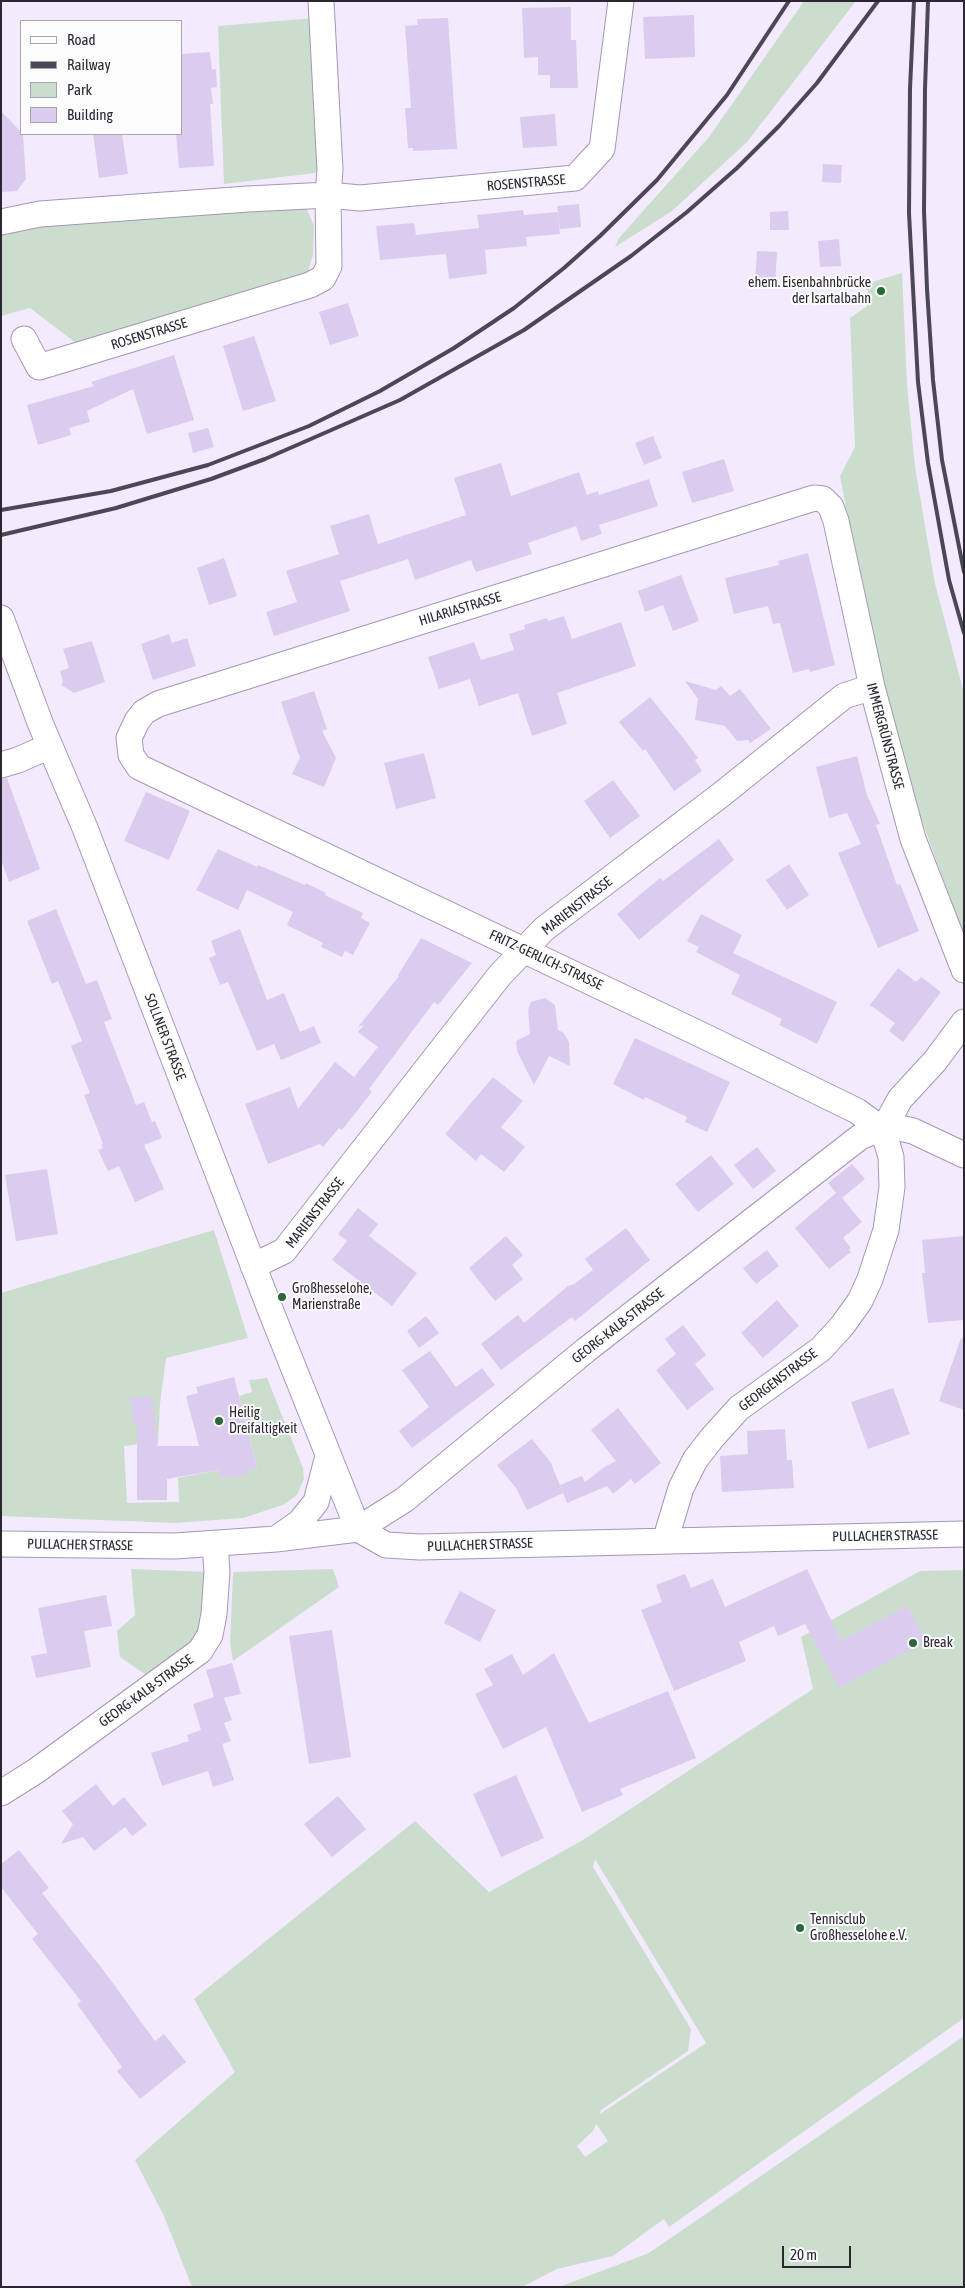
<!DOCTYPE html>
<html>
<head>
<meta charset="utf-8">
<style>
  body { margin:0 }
  #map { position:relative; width:965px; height:2288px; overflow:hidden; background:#f3eafe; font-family:"Asap Condensed",sans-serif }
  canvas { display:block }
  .frame { position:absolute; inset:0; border:2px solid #2b2632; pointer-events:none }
  .legend { position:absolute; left:20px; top:20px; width:162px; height:115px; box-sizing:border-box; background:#fcfcfc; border:1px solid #a8a6ab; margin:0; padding:6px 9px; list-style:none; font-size:15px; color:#2b2632 }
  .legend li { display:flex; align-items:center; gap:10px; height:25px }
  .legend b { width:25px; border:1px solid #a8a6ab }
  .scale { position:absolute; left:782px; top:2246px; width:69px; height:22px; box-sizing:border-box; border:2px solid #2b2632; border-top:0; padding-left:6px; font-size:15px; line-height:18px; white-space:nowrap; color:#2b2632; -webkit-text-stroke:4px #fcfcfc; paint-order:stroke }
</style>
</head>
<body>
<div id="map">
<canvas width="965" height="2288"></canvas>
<div class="frame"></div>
<ul class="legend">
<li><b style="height:6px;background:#fff"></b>Road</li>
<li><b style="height:6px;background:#4c4754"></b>Railway</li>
<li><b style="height:14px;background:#cbdecd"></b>Park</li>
<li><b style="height:14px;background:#dbccef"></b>Building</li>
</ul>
<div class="scale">20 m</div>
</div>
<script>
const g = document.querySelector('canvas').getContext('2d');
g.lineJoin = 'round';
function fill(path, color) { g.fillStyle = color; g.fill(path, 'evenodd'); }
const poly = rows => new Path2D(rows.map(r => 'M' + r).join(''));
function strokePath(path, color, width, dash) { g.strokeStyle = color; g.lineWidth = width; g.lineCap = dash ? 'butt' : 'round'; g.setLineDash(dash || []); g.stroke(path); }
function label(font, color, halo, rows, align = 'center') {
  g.font = font + ' "Asap Condensed",sans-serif'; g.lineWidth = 4; g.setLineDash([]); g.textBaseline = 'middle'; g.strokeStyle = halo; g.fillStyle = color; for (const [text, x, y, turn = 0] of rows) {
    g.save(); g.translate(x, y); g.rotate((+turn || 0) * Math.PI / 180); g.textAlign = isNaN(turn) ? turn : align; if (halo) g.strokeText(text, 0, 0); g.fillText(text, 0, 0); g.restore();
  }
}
fill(poly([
  [804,1,856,1,747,142,672,211,615,247,619,238,709,137],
  [314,18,320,169,315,173,224,184,218,26],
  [295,204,307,209,314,226,313,255,308,271,294,280,76,343,30,308,1,316,1,234,41,224],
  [902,273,907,384,915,467,935,584,964,693,964,936,918,810,879,680,840,476,855,447,850,318,867,306,868,283],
  [214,1230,248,1338,166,1358,160,1404,158,1442,124,1446,127,1503,179,1502,178,1478,218,1470,221,1478,232,1475,242,1477,246,1471,257,1468,239,1396,252,1392,249,1380,267,1378,303,1468,304,1479,297,1495,283,1505,243,1518,175,1523,1,1516,1,1293],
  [131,1569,208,1572,205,1626,191,1649,149,1677,120,1657,117,1631,135,1615],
  [333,1569,339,1587,233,1661,230,1643,233,1572],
  [964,1570,964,2018,669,2227,664,2219,613,2256,557,2269,522,2287,192,2287,164,2216,135,2160,235,2072,194,1999,415,1821,489,1892,583,1840,813,1689,801,1637,920,1571],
  [595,1859,706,2043,600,2114,601,2110,688,2051,691,2029,593,1867],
  [596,2124,608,2141,585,2157,577,2146,593,2131],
  [964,2036,964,2287,559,2287,649,2253]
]), '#cbdecd');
fill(poly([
  [571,7,571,40,576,40,578,88,550,88,550,75,538,75,538,57,524,58,522,8],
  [694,15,695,57,645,59,643,17],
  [448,18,457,149,413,151,413,148,408,148,405,108,411,108,405,26,418,25,417,19],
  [210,52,212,70,216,69,217,87,211,88,213,104,210,104,214,166,179,168,176,134,181,134,181,54],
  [1,111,23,134,26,179,17,191,1,192],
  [555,114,557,146,523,148,520,117],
  [93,134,122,134,128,174,99,178],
  [823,164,842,165,841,183,822,182],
  [579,204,581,227,560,229,557,206],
  [523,210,524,215,558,212,560,234,526,237,527,246,485,250,487,274,449,279,446,254,380,260,376,226,414,223,416,235,479,228,477,215],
  [788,211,789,230,770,230,770,212],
  [839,239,841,266,820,267,818,241],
  [757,251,777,252,775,284,755,282],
  [348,303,359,336,330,345,319,312],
  [254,336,276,401,243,411,223,346],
  [174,355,194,420,147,434,133,389,87,411,90,422,69,428,71,435,38,445,27,405,94,386,91,382],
  [208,428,214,447,193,453,188,433],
  [653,436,662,458,644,465,635,443],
  [724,459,734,491,692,503,682,472],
  [501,463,511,496,579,472,587,495,598,491,599,495,649,479,658,506,599,525,602,534,581,541,576,526,528,543,532,554,476,572,471,560,415,580,408,559,340,581,350,611,274,636,266,612,297,602,286,571,339,554,330,526,369,514,378,544,466,515,454,478],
  [808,553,835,665,810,672,809,669,793,673,780,623,773,624,768,606,734,614,725,578,779,565,778,561],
  [224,558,237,596,209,605,197,568],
  [681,575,699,621,673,631,663,605,645,612,638,591],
  [564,616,572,639,621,622,636,666,557,693,567,724,532,736,518,693,479,706,470,679,439,689,428,657,474,642,481,660,514,650,509,634,525,629,524,625,547,618,548,621],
  [169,634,172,643,187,638,196,666,153,680,141,644],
  [92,641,105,682,74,693,61,685,63,681,60,671,69,668,63,649],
  [685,681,716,690,721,686,730,696,740,689,771,729,750,743,748,740,737,741,725,726,695,720,698,699],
  [314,691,327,729,322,731,336,758,324,787,292,774,300,758,281,702],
  [650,697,684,739,698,758,695,760,702,771,674,791,645,749,643,751,619,722],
  [424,753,436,798,396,809,384,763],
  [857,756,867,795,880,824,876,825,897,885,900,884,919,931,878,948,838,853,861,844,847,813,829,818,816,767],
  [7,778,40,869,9,882,1,860,1,779],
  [613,780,640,816,610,838,584,801],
  [146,792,190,811,169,860,124,841],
  [719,839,734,860,639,940,617,914,660,878,663,881],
  [218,849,257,867,258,865,305,885,306,883,326,893,325,895,363,913,361,918,370,923,353,955,345,951,342,957,321,947,323,943,287,925,293,912,247,890,238,910,196,890],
  [789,864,809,895,787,910,766,880],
  [56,909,86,984,97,980,112,1019,104,1022,136,1105,144,1102,152,1122,155,1121,162,1138,144,1145,164,1189,135,1202,119,1166,108,1171,98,1150,103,1148,101,1145,103,1144,84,1095,90,1093,71,1046,82,1041,58,981,52,984,27,921],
  [701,914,742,935,733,953,837,1002,817,1044,779,1025,782,1019,731,994,740,975,696,952,699,947,687,941],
  [240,929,267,1000,284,993,300,1032,314,1026,321,1043,281,1060,274,1044,257,1051,228,982,220,985,209,958,216,955,211,941],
  [421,938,472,963,438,1005,434,1002,369,1089,372,1092,342,1130,339,1128,323,1147,320,1144,268,1164,245,1104,290,1087,298,1109,335,1062,354,1077,378,1047,358,1032,364,1025,358,1027,399,976,398,975],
  [898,968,916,982,921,977,941,992,903,1042,889,1031,895,1023,870,1005],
  [545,998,555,1005,558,1030,564,1033,569,1042,570,1066,549,1056,534,1085,517,1051,516,1041,530,1034,528,1010,531,1002],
  [635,1038,730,1082,707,1132,685,1122,687,1117,645,1097,644,1100,613,1084],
  [493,1077,523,1101,501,1127,525,1147,504,1172,481,1154,476,1161,445,1134],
  [757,1147,776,1171,753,1189,734,1165],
  [711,1155,734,1184,698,1212,675,1184],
  [852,1164,865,1179,842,1198,862,1222,843,1238,851,1248,849,1250,851,1252,829,1269,795,1228,836,1193,828,1183],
  [47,1169,58,1234,16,1241,5,1175],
  [358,1208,378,1224,369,1236,417,1273,392,1306,332,1260,347,1241,338,1234],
  [626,1228,650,1260,575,1321,572,1317,501,1370,481,1344,518,1315,524,1323,568,1286,574,1284,593,1270,585,1259],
  [506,1236,523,1255,512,1265,523,1279,495,1301,469,1268],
  [964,1236,964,1320,928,1323,922,1273,925,1273,922,1240],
  [767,1250,779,1266,756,1284,743,1268],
  [777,1300,799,1326,763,1358,741,1333],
  [426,1316,439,1333,419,1348,407,1331],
  [683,1325,706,1355,695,1364,714,1389,687,1410,656,1370,676,1354,665,1339],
  [961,1338,964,1339,964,1410,939,1401],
  [430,1351,456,1387,482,1368,495,1385,412,1448,399,1431,429,1407,402,1370],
  [234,1377,257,1468,250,1470,240,1478,230,1476,221,1478,218,1470,167,1479,167,1500,137,1500,137,1422,133,1422,130,1398,152,1396,158,1446,199,1446,186,1396,198,1393,196,1387],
  [893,1388,910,1434,868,1449,851,1402],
  [618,1408,661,1463,635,1484,631,1479,613,1494,607,1486,567,1503,560,1485,582,1476,585,1482,606,1466,616,1461,591,1430],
  [785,1429,787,1460,792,1460,794,1488,722,1492,720,1456,748,1454,747,1431],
  [532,1439,551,1463,563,1493,527,1510,516,1488,497,1465],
  [807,1569,841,1641,907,1606,926,1641,839,1688,805,1624,778,1636,774,1626,739,1642,746,1661,674,1691,641,1610,662,1602,656,1585,685,1574,691,1588,713,1579,725,1607],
  [460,1591,496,1610,480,1642,444,1623],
  [106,1595,112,1626,84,1631,91,1667,36,1678,31,1656,47,1653,38,1608],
  [332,1630,351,1757,309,1764,289,1636],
  [554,1653,589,1723,668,1691,696,1758,620,1789,623,1795,582,1812,546,1727,503,1749,475,1694,493,1685,484,1669,512,1654,523,1675],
  [232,1663,241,1694,224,1698,232,1720,224,1723,231,1741,222,1744,234,1780,213,1787,208,1771,162,1786,151,1753,189,1741,187,1735,201,1730,193,1704,214,1697,206,1670],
  [516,1775,544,1838,501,1857,473,1794],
  [96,1784,113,1806,124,1797,147,1825,132,1836,125,1827,94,1851,83,1837,61,1844,73,1824,62,1811],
  [338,1796,366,1829,332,1857,304,1824],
  [19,1850,49,1888,42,1893,104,1971,155,2041,164,2034,186,2062,140,2099,117,2071,122,2067,77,2004,81,2001,32,1939,38,1934,1,1887,1,1864]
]), '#dbccef');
const minor = poly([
  [1,222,40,214,248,199,328,195,360,198,575,178,602,149,621,1],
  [24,339,39,367,310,285,323,278,329,266,328,195,330,170,321,1],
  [1,618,41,725,85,828,270,1309,358,1529],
  [1,765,18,760,50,746],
  [883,1130,857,1111,708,1038,139,767,131,755,129,738,137,721,144,712,158,704,814,498,823,499,831,507,836,521,872,687,913,839,964,970],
  [883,1130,900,1099,935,1061,964,1022],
  [253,1266,284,1251,500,975,544,929,722,794,844,696,872,687],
  [358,1529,404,1500,586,1350,860,1137,870,1133,900,1128,913,1131,964,1155],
  [276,1539,300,1522,316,1502,328,1456],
  [665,1541,681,1488,695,1460,712,1438,739,1408,821,1349,842,1326,860,1301,870,1279,886,1230,892,1187,891,1157,883,1130],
  [1,1544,175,1546,276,1539,358,1529,386,1545,420,1547,964,1534],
  [1,1793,36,1771,200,1651,210,1635,214,1614,217,1572,215,1544]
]);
strokePath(minor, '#a497b5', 27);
strokePath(minor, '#fff', 25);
strokePath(poly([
  [914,1,910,89,909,213,918,382,928,463,949,580,964,633],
  [928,1,925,89,924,211,927,289,933,380,942,460,964,572],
  [1,510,111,491,208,465,309,426,380,391,454,348,514,308,564,268,600,236,657,180,727,95,789,1],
  [1,535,116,508,211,479,265,459,400,400,524,330,631,256,687,212,737,168,779,126,817,83,878,1]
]), '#4c4754', 4);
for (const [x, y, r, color] of [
  [881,291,5,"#276a35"],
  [282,1297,5,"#276a35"],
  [219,1421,5,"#276a35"],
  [913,1643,5,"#276a35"],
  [800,1928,5,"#276a35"]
]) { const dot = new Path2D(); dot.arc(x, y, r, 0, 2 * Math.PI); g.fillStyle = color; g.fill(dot); strokePath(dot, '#fcfcfc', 2); }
label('14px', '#2b2632', '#fcfcfc', [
  ["ROSENSTRASSE",526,183,-5],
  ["ROSENSTRASSE",149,334,-17],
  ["HILARIASTRASSE",460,609,-17],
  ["IMMERGRÜNSTRASSE",885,736,75],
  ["MARIENSTRASSE",577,906,-38],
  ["FRITZ-GERLICH-STRASSE",546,960,25],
  ["SOLLNER STRASSE",165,1037,69],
  ["MARIENSTRASSE",315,1213,-52],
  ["GEORG-KALB-STRASSE",618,1326,-38],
  ["GEORGENSTRASSE",778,1380,-37],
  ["PULLACHER STRASSE",885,1536,-1],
  ["PULLACHER STRASSE",80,1545,1],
  ["PULLACHER STRASSE",480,1545,-2],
  ["GEORG-KALB-STRASSE",146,1691,-36]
]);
label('14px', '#2b2632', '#fcfcfc', [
  ["ehem. Eisenbahnbrücke",871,283,"right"],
  ["der Isartalbahn",871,299,"right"],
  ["Großhesselohe,",292,1289],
  ["Marienstraße",292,1305],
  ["Heilig",229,1413],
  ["Dreifaltigkeit",229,1429],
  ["Break",923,1643],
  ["Tennisclub",810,1920],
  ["Großhesselohe e.V.",810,1936]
], 'left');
</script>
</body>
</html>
